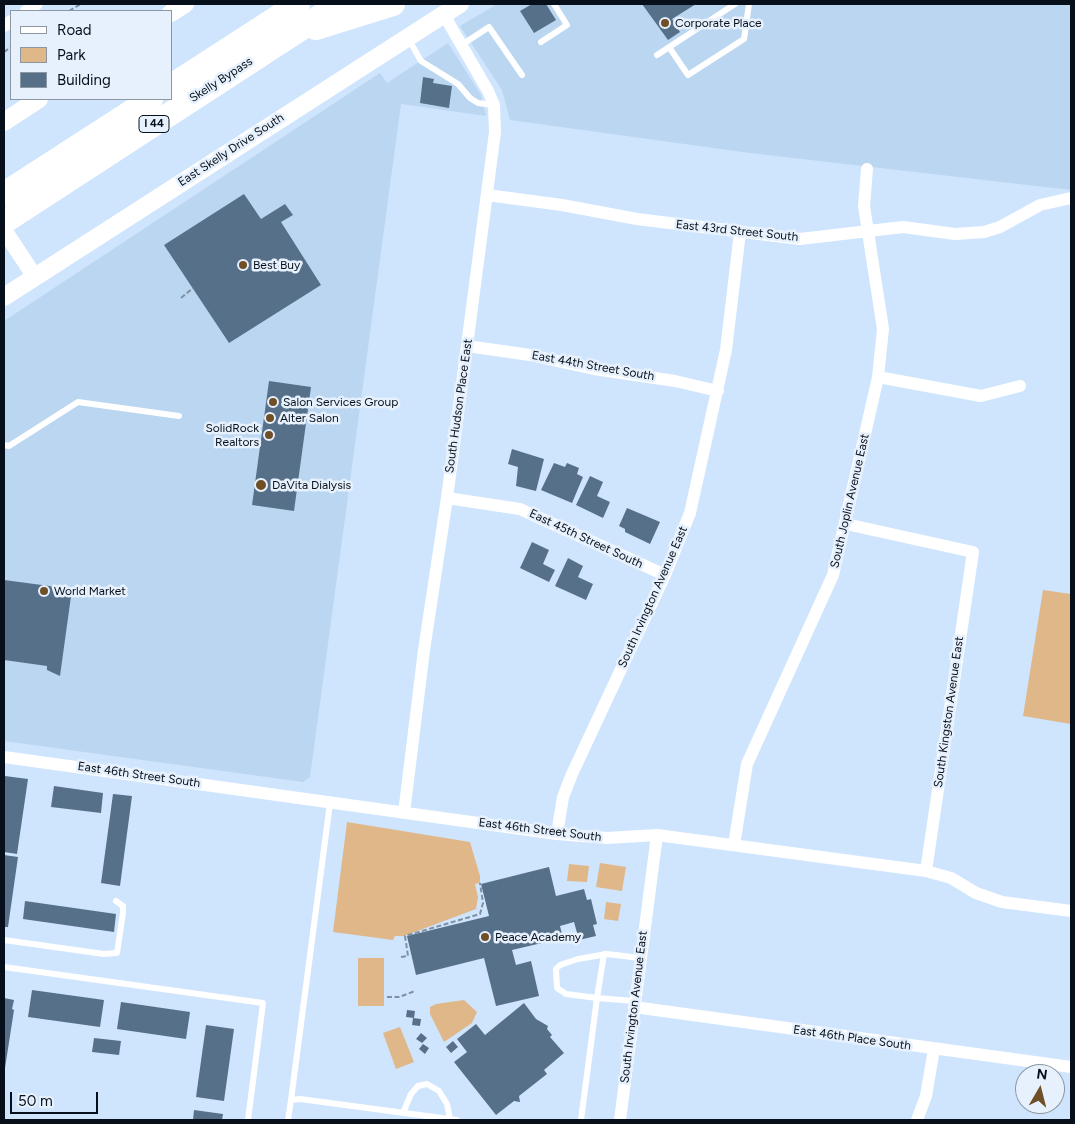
<!DOCTYPE html>
<html>
<head>
<meta charset="utf-8">
<style>
  body { margin:0 }
  #map { position:relative; width:1075px; height:1124px; overflow:hidden; background:#cfe5fd; font-family:Figtree,sans-serif }
  canvas { display:block }
  .frame { position:absolute; inset:0; border:5px solid #07101a; pointer-events:none }
  .legend { position:absolute; left:10px; top:10px; width:162px; height:90px; box-sizing:border-box; background:#e6f1fd; border:1px solid #8d97a2; margin:0; padding:6px 9px; list-style:none; font-size:15px; color:#07101a }
  .legend li { display:flex; align-items:center; gap:10px; height:25px }
  .legend b { width:25px; border:1px solid #8d97a2 }
  .north { position:absolute; left:1015px; top:1064px; width:50px; height:50px; box-sizing:border-box; background:#e6f1fd; border:1px solid #8d97a2; border-radius:50%; rotate:8deg; font-size:14px; font-weight:700; line-height:20px; text-align:center; color:#07101a }
  .north::after { content:''; display:block; margin:auto; width:18px; height:22px; background:#704e26; clip-path:polygon(50% 0,100% 100%,50% 72%,0 100%) }
  .scale { position:absolute; left:10px; top:1092px; width:88px; height:22px; box-sizing:border-box; border:2px solid #07101a; border-top:0; padding-left:6px; font-size:15px; line-height:18px; white-space:nowrap; color:#07101a; -webkit-text-stroke:4px #e6f1fd; paint-order:stroke }
</style>
</head>
<body>
<div id="map">
<canvas width="1075" height="1124"></canvas>
<div class="frame"></div>
<ul class="legend">
<li><b style="height:6px;background:#fff"></b>Road</li>
<li><b style="height:14px;background:#e0b788"></b>Park</li>
<li><b style="height:14px;background:#57708a"></b>Building</li>
</ul>
<div class="north">N</div>
<div class="scale">50 m</div>
</div>
<script>
const g = document.querySelector('canvas').getContext('2d');
g.lineJoin = 'round';
function fill(path, color) { g.fillStyle = color; g.fill(path, 'evenodd'); }
const poly = rows => new Path2D(rows.map(r => 'M' + r).join(''));
function strokePath(path, color, width, dash) { g.strokeStyle = color; g.lineWidth = width; g.lineCap = dash ? 'butt' : 'round'; g.setLineDash(dash || []); g.stroke(path); }
function label(font, color, halo, rows, align = 'center') {
  g.font = font + ' Figtree,sans-serif'; g.lineWidth = 5; g.setLineDash([]); g.textBaseline = 'middle'; g.strokeStyle = halo; g.fillStyle = color; for (const [text, x, y, turn = 0] of rows) {
    g.save(); g.translate(x, y); g.rotate((+turn || 0) * Math.PI / 180); g.textAlign = isNaN(turn) ? turn : align; if (halo) g.strokeText(text, 0, 0); g.fillText(text, 0, 0); g.restore();
  }
}
fill(poly([
  [497,4,1071,4,1071,190,750,153,510,120,502,90,460,26],
  [448,43,481,95,486,116,401,104,310,777,303,782,4,741,4,321,380,73,387,83]
]), '#bbd6f1');
fill(poly([
  [1043,590,1071,594,1071,724,1023,716],
  [347,822,470,842,480,876,480,883,475,884,478,897,476,909,404,936,395,936,393,940,333,932],
  [600,863,626,867,622,891,596,887],
  [569,864,589,866,587,882,567,881],
  [606,902,621,904,618,921,604,919],
  [358,958,384,958,384,1006,358,1006],
  [464,1000,477,1012,472,1023,444,1042,430,1014,430,1007,436,1004],
  [400,1027,414,1062,396,1069,383,1033]
]), '#e0b788');
fill(poly([
  [532,4,546,4,556,20,534,33,520,11],
  [642,4,696,4,672,19,680,32,668,40],
  [423,77,434,79,433,83,452,86,449,108,420,103],
  [244,194,261,219,285,204,293,215,281,222,321,285,229,343,164,245],
  [269,381,311,387,294,511,252,505],
  [512,449,544,459,536,491,516,486,518,467,508,464],
  [554,463,565,467,567,463,579,468,577,474,583,477,572,503,541,490],
  [590,476,603,482,597,496,610,502,603,518,576,505],
  [627,508,660,522,650,544,625,532,625,529,619,526],
  [532,542,549,550,543,564,555,570,549,582,520,568],
  [568,558,583,566,578,577,593,584,586,600,555,586],
  [4,580,72,589,60,676,47,670,47,666,4,660],
  [5,776,28,779,17,854,4,852],
  [54,786,103,793,101,813,51,807],
  [113,794,132,796,120,886,101,883],
  [4,855,18,857,8,927,4,927],
  [549,867,556,896,584,889,587,900,591,899,597,924,593,925,596,936,579,940,574,922,560,926,563,938,512,950,516,965,531,961,539,996,496,1006,484,958,416,975,407,936,489,916,481,884],
  [25,901,116,914,114,932,23,919],
  [32,990,104,1000,100,1027,28,1017],
  [4,998,14,1000,12,1009,14,1010,5,1068],
  [121,1002,190,1012,186,1039,117,1029],
  [524,1003,536,1019,548,1026,547,1029,552,1035,550,1037,564,1053,544,1070,547,1074,519,1096,520,1102,514,1101,496,1115,454,1062,467,1052,457,1039,476,1024,485,1035],
  [407,1010,415,1011,414,1018,406,1017],
  [413,1018,421,1019,420,1026,412,1025],
  [206,1025,234,1029,224,1101,196,1097],
  [421,1033,427,1038,422,1043,416,1039],
  [94,1038,121,1041,119,1055,92,1052],
  [453,1041,458,1047,451,1053,446,1047],
  [423,1044,429,1048,425,1054,419,1049],
  [194,1110,223,1114,222,1120,193,1120]
]), '#57708a');
strokePath(poly([
  [69,11,81,4],
  [4,52,11,47],
  [181,298,193,288],
  [401,957,408,956,405,936,480,914,483,903,480,883],
  [387,997,399,997,415,991]
]), '#7f90a2', 2, [5, 2.5]);
strokePath(poly([
  [408,38,421,61,458,84,470,98,478,103,494,105],
  [541,42,567,25,554,4],
  [463,44,489,27,522,75],
  [669,47,688,75,744,39,749,4],
  [657,55,735,4],
  [4,445,9,446,78,402,179,416],
  [4,940,104,954,117,953,123,913,123,906,116,901],
  [604,954,597,998,634,1001],
  [4,967,263,1003,248,1120],
  [291,1100,330,803],
  [403,1113,411,1094,418,1086,427,1084,439,1091,447,1104,450,1119],
  [288,1120,291,1100,300,1099,457,1120],
  [581,1120,597,998,566,994,557,988,556,969,560,965,578,959,607,954,640,958]
]), '#fff', 6);
strokePath(poly([
  [26,11,37,4],
  [4,26,11,21],
  [487,195,562,205,637,219,800,239,903,227,955,234,984,232,1000,227,1040,205,1071,198],
  [467,346,530,355,594,369,675,381,718,391],
  [878,377,981,396,1020,386],
  [447,498,520,509,665,575],
  [846,524,973,552,926,871],
  [4,757,557,834,607,838,657,835,926,871,951,878,976,893,1002,902,1071,911],
  [404,813,424,650,447,498,495,132,494,105,488,91,443,13],
  [557,834,563,797,572,774,665,575,690,513,726,350,740,232],
  [734,845,747,764,833,575,878,377,883,329,864,206,867,169],
  [634,1007,1071,1067],
  [620,1120,657,835],
  [917,1120,926,1096,934,1049]
]), '#fff', 12);
strokePath(poly([
  [4,230,35,277]
]), '#fff', 16);
strokePath(poly([
  [171,13,185,4],
  [4,122,39,99],
  [4,297,460,4]
]), '#fff', 18);
strokePath(poly([
  [316,28,393,4],
  [171,86,298,4],
  [4,194,151,99],
  [4,222,339,4]
]), '#fff', 24);
for (const [x, y, r, color] of [
  [665,23,5,"#704e26"],
  [243,265,5,"#704e26"],
  [273,402,5,"#704e26"],
  [270,418,5,"#704e26"],
  [269,435,5,"#704e26"],
  [261,485,6,"#704e26"],
  [44,591,5,"#704e26"],
  [485,937,5,"#704e26"]
]) { const dot = new Path2D(); dot.arc(x, y, r, 0, 2 * Math.PI); g.fillStyle = color; g.fill(dot); strokePath(dot, '#e6f1fd', 2); }
for (const [x, y, w] of [
  [154,124,30]
]) { const box = new Path2D(); box.roundRect(x - w / 2, y - 8.5, w, 17, 4); g.fillStyle = '#e6f1fd'; g.fill(box); strokePath(box, '#07101a', 1); }
label('bold 11px', '#07101a', null, [
  ["I 44",154,124]
]);
label('12px', '#07101a', '#e6f1fd', [
  ["Corporate Place",675,23],
  ["Best Buy",253,265],
  ["Salon Services Group",283,402],
  ["Alter Salon",280,418],
  ["SolidRock",259,428,"right"],
  ["Realtors",259,442,"right"],
  ["DaVita Dialysis",272,485],
  ["World Market",54,591],
  ["Peace Academy",495,937]
], 'left');
label('12px', '#07101a', '#e6f1fd', [
  ["Skelly Bypass",221,80,-33],
  ["East Skelly Drive South",231,150,-33],
  ["East 43rd Street South",737,231,6],
  ["East 44th Street South",593,366,10],
  ["South Hudson Place East",459,406,-82],
  ["South Joplin Avenue East",850,501,-77],
  ["East 45th Street South",586,539,25],
  ["South Irvington Avenue East",653,597,-66],
  ["South Kingston Avenue East",949,712,-82],
  ["East 46th Street South",139,775,8],
  ["East 46th Street South",540,830,7],
  ["South Irvington Avenue East",634,1007,-83],
  ["East 46th Place South",852,1038,8]
]);
</script>
</body>
</html>
